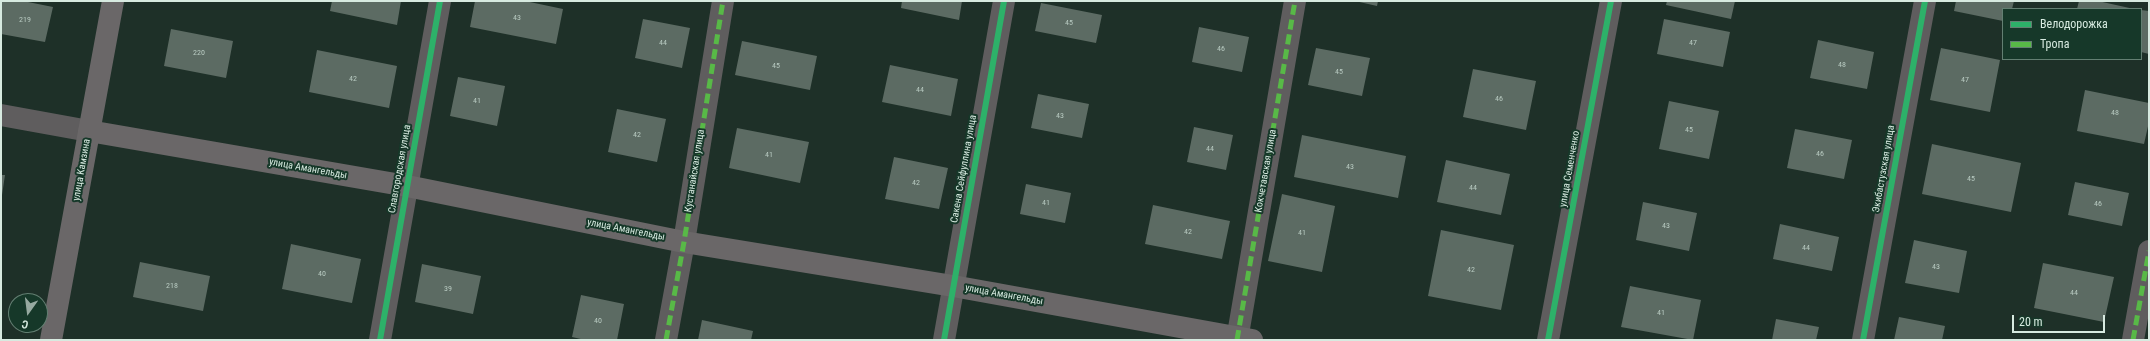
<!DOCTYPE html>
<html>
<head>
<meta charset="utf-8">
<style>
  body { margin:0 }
  #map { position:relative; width:2150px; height:341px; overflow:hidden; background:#1e3028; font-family:"Roboto Condensed",sans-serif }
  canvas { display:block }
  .frame { position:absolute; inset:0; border:2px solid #d7eae0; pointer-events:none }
  .legend { position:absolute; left:2002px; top:8px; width:140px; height:52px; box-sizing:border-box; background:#163829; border:1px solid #637f72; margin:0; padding:5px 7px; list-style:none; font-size:12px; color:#d7eae0 }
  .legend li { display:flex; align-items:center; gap:8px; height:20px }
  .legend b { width:20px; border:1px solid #637f72 }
  .north { position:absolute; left:8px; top:293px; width:40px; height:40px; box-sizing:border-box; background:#163829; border:1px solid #637f72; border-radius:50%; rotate:194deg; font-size:11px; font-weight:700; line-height:16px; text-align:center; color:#d7eae0 }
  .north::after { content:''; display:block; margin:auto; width:14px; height:18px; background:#96a9a0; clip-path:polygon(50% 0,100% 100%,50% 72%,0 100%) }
  .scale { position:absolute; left:2012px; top:315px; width:93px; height:18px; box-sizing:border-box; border:2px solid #d7eae0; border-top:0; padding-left:5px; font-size:12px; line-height:14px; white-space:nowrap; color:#d7eae0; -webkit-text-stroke:3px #163829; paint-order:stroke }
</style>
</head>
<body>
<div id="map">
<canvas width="2150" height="341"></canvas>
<div class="frame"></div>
<ul class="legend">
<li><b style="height:5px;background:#2db169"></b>Велодорожка</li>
<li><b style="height:5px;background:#58b947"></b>Тропа</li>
</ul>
<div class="north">С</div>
<div class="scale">20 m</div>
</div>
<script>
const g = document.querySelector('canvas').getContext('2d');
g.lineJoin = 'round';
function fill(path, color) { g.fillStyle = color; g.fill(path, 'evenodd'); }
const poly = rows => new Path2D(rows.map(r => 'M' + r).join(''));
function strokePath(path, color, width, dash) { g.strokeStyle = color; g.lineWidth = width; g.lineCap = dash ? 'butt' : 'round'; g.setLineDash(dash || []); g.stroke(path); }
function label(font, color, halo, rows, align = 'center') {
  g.font = font + ' "Roboto Condensed",sans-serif'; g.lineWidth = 4; g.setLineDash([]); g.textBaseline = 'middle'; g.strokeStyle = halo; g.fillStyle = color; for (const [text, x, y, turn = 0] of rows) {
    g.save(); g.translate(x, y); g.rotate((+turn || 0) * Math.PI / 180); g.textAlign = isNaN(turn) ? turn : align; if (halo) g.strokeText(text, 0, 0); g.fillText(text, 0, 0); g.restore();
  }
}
fill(poly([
  [1,1,23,1,53,7,45,42,1,34],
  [332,1,401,1,397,25,330,11],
  [475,1,525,1,563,9,556,44,470,27],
  [902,1,962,1,959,20,901,8],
  [1355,1,1378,1,1377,6],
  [1667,1,1735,1,1731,19,1666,5],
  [1956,1,2014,1,2012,9,2003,9,2003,21,1954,11],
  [2079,1,2098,1,2134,9,2077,9],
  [1041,3,1102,15,1096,43,1035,31],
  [2141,10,2149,11,2149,54,2141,52],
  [643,19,690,28,682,68,635,58],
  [1664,19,1730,32,1723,67,1657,54],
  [1199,27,1249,37,1242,72,1192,62],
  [171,29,233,41,226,78,164,66],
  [1818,40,1874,52,1867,89,1810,78],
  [742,41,817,56,810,90,735,75],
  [1316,48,1370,58,1362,96,1308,85],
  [1941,48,2000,60,1990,112,1930,100],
  [317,50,397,66,389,108,309,92],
  [890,65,958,79,951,116,882,102],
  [1473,69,1536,81,1526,130,1463,117],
  [458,77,505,86,497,126,450,116],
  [2085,90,2149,103,2149,122,2144,144,2077,131],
  [1038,94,1089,104,1082,138,1031,128],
  [1669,101,1719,111,1709,159,1659,149],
  [617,109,666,119,657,162,608,152],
  [1194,127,1233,135,1226,170,1187,162],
  [737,128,809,142,800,183,729,168],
  [1795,129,1852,140,1844,179,1787,168],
  [1302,135,1406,156,1398,198,1294,177],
  [1932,144,2021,163,2011,212,1922,194],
  [894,157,948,168,939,209,885,199],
  [1446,160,1510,174,1501,215,1437,202],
  [1,175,5,175,2,195,1,194],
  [2075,182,2129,193,2122,226,2068,215],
  [1026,184,1071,193,1065,223,1020,214],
  [1282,194,1335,206,1322,272,1268,261],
  [1643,202,1697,213,1689,251,1636,240],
  [1153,205,1230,221,1222,259,1145,244],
  [1780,224,1839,237,1832,271,1773,259],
  [1441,230,1514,245,1501,310,1428,296],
  [1914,240,1967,251,1959,293,1905,283],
  [291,244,361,259,352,303,282,289],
  [140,262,210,276,203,311,133,297],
  [2043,263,2114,277,2104,322,2034,308],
  [422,264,481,276,473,314,415,302],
  [1630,286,1701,300,1693,340,1621,327],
  [581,295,624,304,617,340,585,340,572,337],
  [1899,317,1945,326,1942,340,1894,340],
  [1776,319,1819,327,1816,340,1772,340],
  [702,320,753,331,751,340,698,340]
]), '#5c6b63');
strokePath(poly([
  [380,340,440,1],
  [666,340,684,242,723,1],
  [944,340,1004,1],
  [1237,340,1295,1],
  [1548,340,1611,1],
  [1863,340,1925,1],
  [2133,340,2149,251]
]), '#5f5d5e', 22);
strokePath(poly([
  [1,115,89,131]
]), '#5f5d5e', 22);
strokePath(poly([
  [89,131,407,186,684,242,953,286,1252,340],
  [51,340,113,1]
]), '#6a6768', 22);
strokePath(poly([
  [666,340,684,242,723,1],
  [1237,340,1295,1],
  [2133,340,2149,251]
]), '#58b947', 5, [10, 5]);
strokePath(poly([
  [380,340,440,1],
  [944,340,1004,1],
  [1548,340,1611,1],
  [1863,340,1925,1]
]), '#2db169', 6);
label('8px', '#b8cac1', null, [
  ["43",517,18],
  ["219",25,20],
  ["45",1069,23],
  ["44",663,43],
  ["47",1693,43],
  ["46",1221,49],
  ["220",199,53],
  ["48",1842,65],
  ["45",776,66],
  ["45",1339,72],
  ["42",353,79],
  ["47",1965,80],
  ["44",920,90],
  ["46",1499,99],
  ["41",477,101],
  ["48",2115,113],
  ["43",1060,116],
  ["45",1689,130],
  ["42",637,135],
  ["44",1210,149],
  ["46",1820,154],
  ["41",769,155],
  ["43",1350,167],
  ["45",1971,179],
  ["42",916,183],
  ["44",1473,188],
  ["41",1046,203],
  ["46",2098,204],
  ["43",1666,226],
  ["42",1188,232],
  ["41",1302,233],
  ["44",1806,248],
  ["43",1936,267],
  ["42",1471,270],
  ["40",322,274],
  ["218",172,286],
  ["39",448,289],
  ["44",2074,293],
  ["41",1661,313],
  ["40",598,321]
]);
label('10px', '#d7eae0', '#163829', [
  ["улица Амангельды",308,169,10],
  ["Славгородская улица",400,169,-80],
  ["Сакена Сейфуллина улица",964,169,-80],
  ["улица Семенченко",1570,169,-80],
  ["Экибастузская улица",1884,169,-80],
  ["улица Камзина",82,170,-80],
  ["Кустанайская улица",695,171,-81],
  ["Кокчетавская улица",1266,171,-80],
  ["улица Амангельды",626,230,11],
  ["улица Амангельды",1004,295,10]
]);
</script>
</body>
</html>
